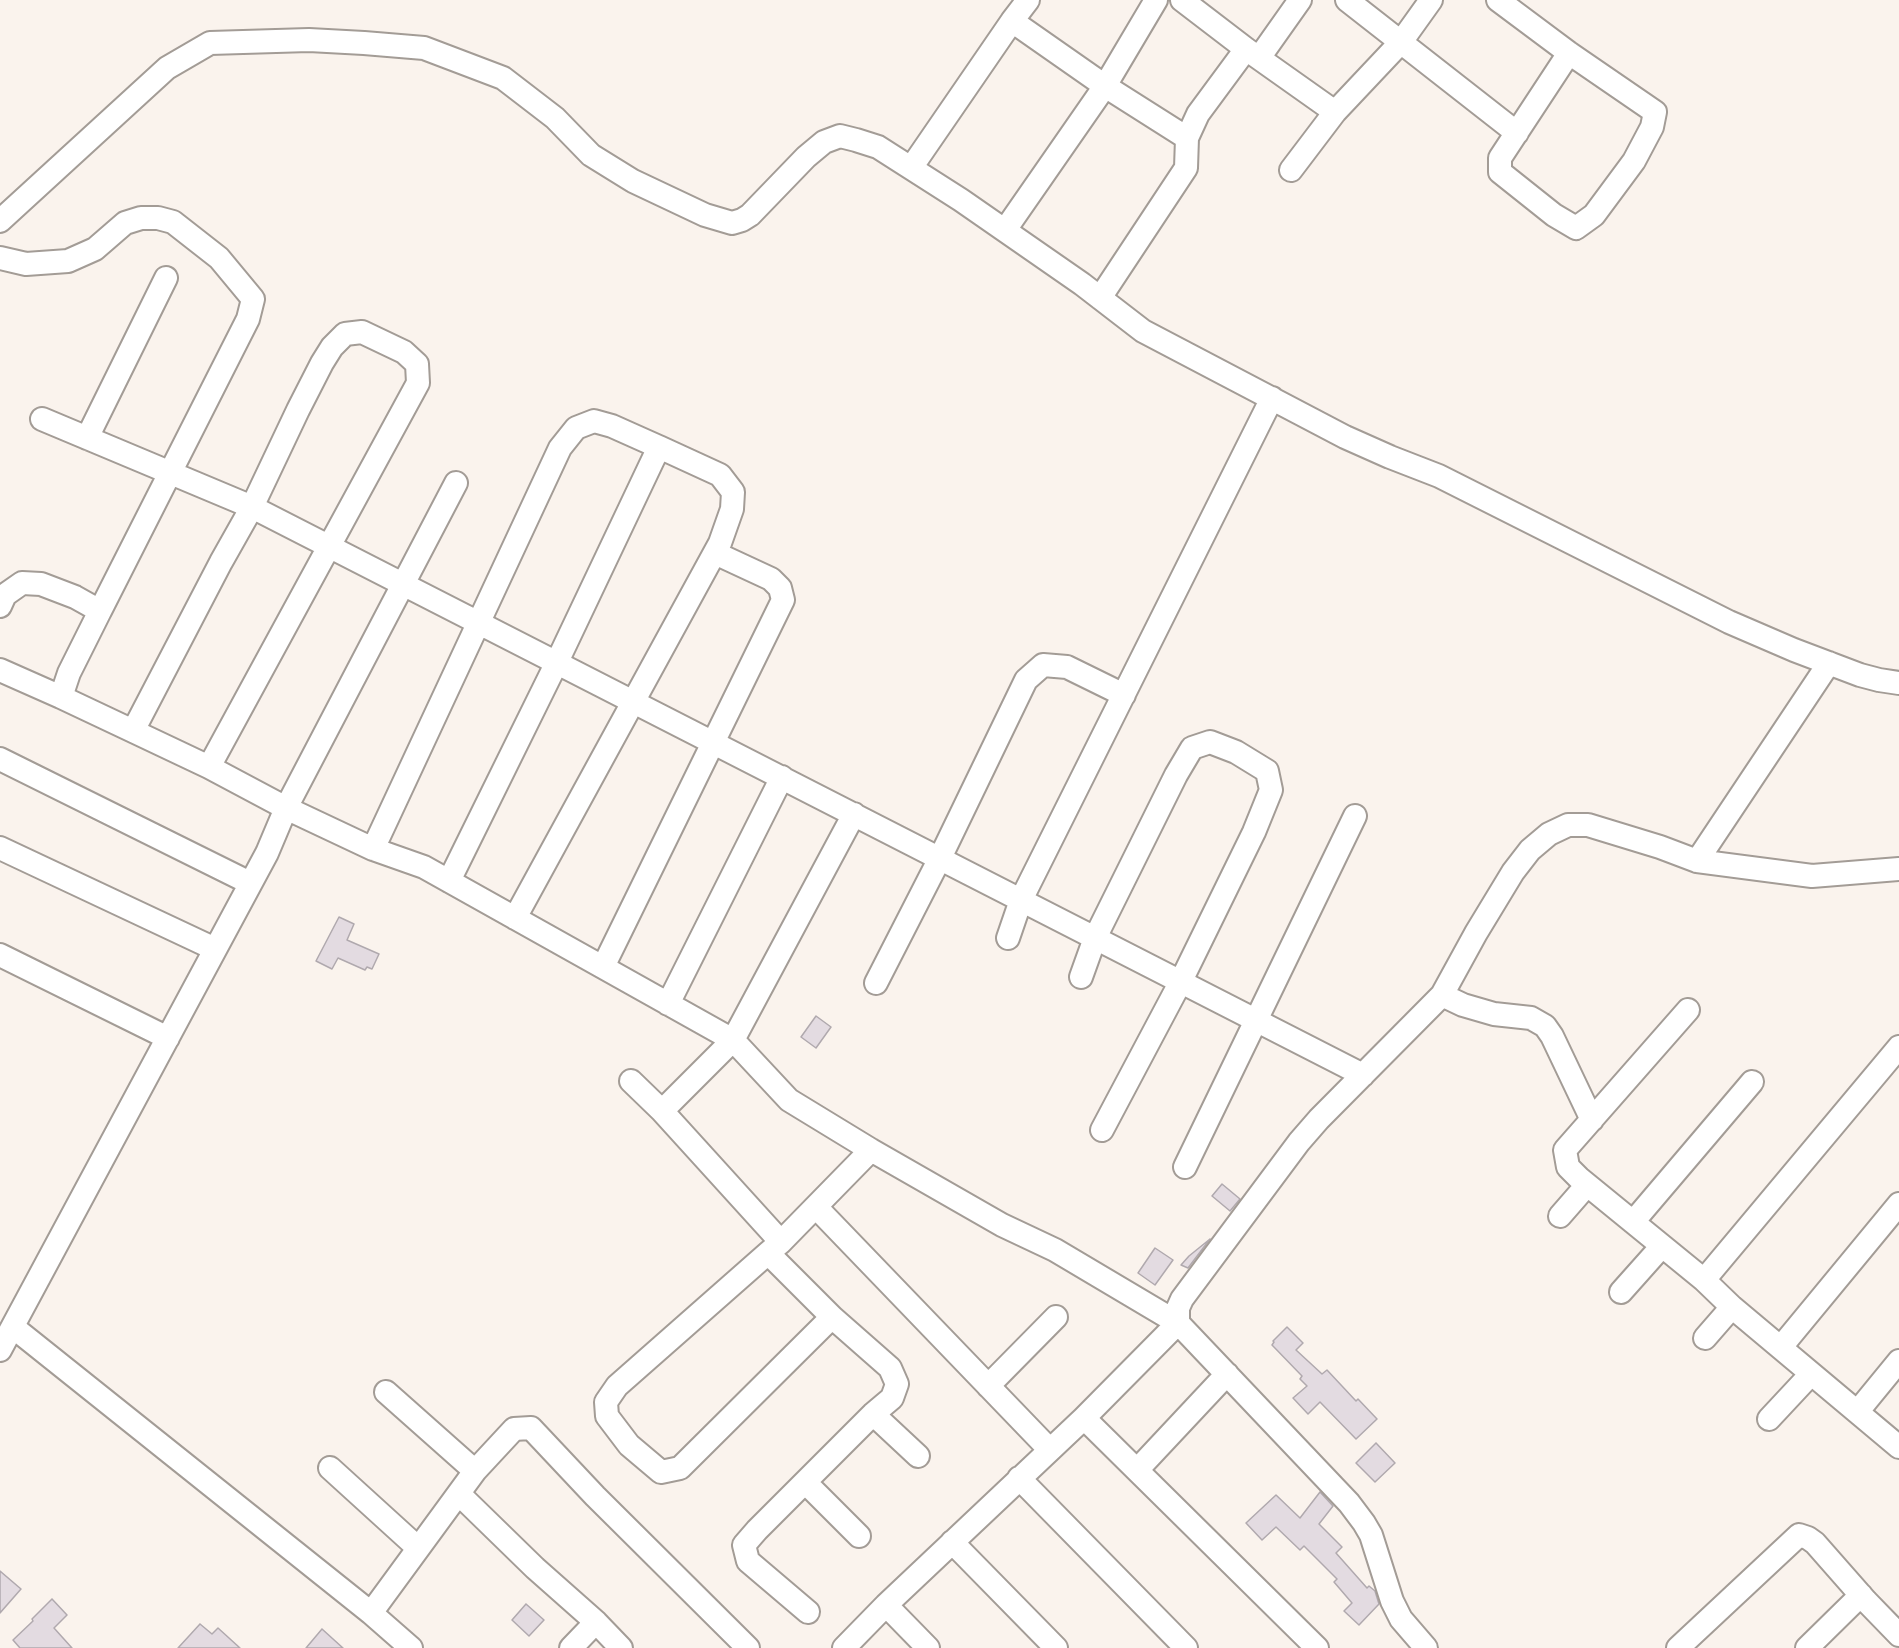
<!DOCTYPE html>
<html>
<head>
<meta charset="utf-8">
<style>
  body { margin:0 }
  canvas { display:block; background:#faf3ed }
</style>
</head>
<body>
<canvas width="1899" height="1648"></canvas>
<script>
const g = document.querySelector('canvas').getContext('2d');
g.lineJoin = 'round';
function fill(path, color) { g.fillStyle = color; g.fill(path, 'evenodd'); }
const poly = rows => new Path2D(rows.map(r => 'M' + r).join(''));
function strokePath(path, color, width, dash) { g.strokeStyle = color; g.lineWidth = width; g.lineCap = dash ? 'butt' : 'round'; g.setLineDash(dash || []); g.stroke(path); }
const building = poly([
  [339,917,354,924,347,940,379,954,372,969,367,967,365,970,338,958,332,969,316,961,339,917],
  [816,1016,831,1027,816,1048,801,1037,816,1016],
  [1222,1184,1240,1199,1230,1211,1212,1196,1222,1184],
  [1210,1239,1188,1268,1181,1265,1189,1256,1210,1239],
  [1155,1248,1173,1260,1155,1285,1138,1273,1155,1248],
  [1287,1327,1303,1343,1296,1350,1322,1374,1327,1370,1356,1401,1358,1399,1377,1419,1356,1439,1320,1402,1308,1414,1293,1398,1307,1386,1300,1379,1302,1376,1272,1345,1274,1342,1273,1341,1287,1327],
  [1376,1443,1395,1463,1375,1482,1356,1463,1376,1443],
  [1320,1492,1333,1506,1319,1524,1342,1547,1336,1553,1367,1588,1369,1586,1375,1591,1379,1604,1359,1625,1344,1611,1352,1603,1334,1582,1337,1579,1304,1546,1300,1550,1276,1527,1262,1540,1246,1523,1276,1495,1300,1518,1320,1492],
  [0,1571,21,1589,0,1613,0,1571],
  [52,1599,67,1615,54,1628,72,1648,20,1648,13,1640,33,1621,32,1619,52,1599],
  [526,1604,544,1620,529,1636,512,1620,526,1604],
  [200,1624,212,1634,218,1628,240,1648,178,1648,200,1624],
  [322,1629,343,1648,306,1648,322,1629]
]);
fill(building, '#e3dbe1');
strokePath(building, '#b0a9ae', 1.5);
const street = poly([
  [1182,0,1246,49,1335,112,1291,170],
  [1347,0,1517,133],
  [1498,0,1569,53,1655,112,1652,127,1634,161,1594,215,1576,228,1554,215,1500,172,1500,158,1569,53],
  [1012,21,1105,86,1187,138],
  [1259,58,1300,0],
  [1335,112,1401,42,1431,0],
  [911,168,1012,21,1028,0],
  [0,221,167,68,210,43,309,40,364,43,424,48,503,78,555,118,591,155,633,181,705,215,732,223,742,220,750,215,806,157,824,142,840,136,856,140,878,147,961,200,1082,284,1143,331,1345,437,1390,457,1439,476,1729,622,1794,650,1860,675,1879,680,1899,683],
  [1005,230,1105,86,1156,0],
  [0,258,26,264,68,261,95,249,125,223,141,218,158,218,173,222,219,258,253,299,248,319,100,611],
  [1100,298,1186,168,1187,138,1198,114,1246,49],
  [42,419,252,507,298,410,322,363,332,347,345,334,362,332,404,352,417,364,418,383,209,767],
  [87,438,166,278],
  [0,606,5,595,22,583,41,584,75,597,100,611,69,673,61,697,133,731],
  [0,670,61,697],
  [0,759,250,883],
  [854,814,733,1040,662,1111,781,1242,871,1150],
  [0,848,215,949],
  [373,849,560,448,576,428,594,421,612,426,659,447,557,662,449,881],
  [1697,861,1829,663],
  [515,918,720,543,732,509,733,492,720,475,659,447],
  [1008,938,1021,900,1272,398],
  [0,955,168,1038],
  [603,967,783,600,780,588,771,579,715,553],
  [1081,977,1095,938,1176,775,1192,748,1210,742,1236,752,1267,771,1271,790,1254,832,1181,981,1102,1130],
  [876,983,940,858,1026,680,1043,665,1067,667,1124,695],
  [1442,995,1463,1005,1494,1014,1531,1018,1545,1026,1552,1036,1592,1120],
  [668,1004,782,777],
  [1688,1010,1565,1150,1568,1167,1579,1178,1704,1280],
  [1899,1047,1704,1280,1732,1307,1899,1447],
  [1363,1075,252,507,221,562,133,731,209,767,286,808,373,849,424,867,733,1040,789,1100,871,1150,1002,1225,1055,1250,1178,1323,1349,1503,1364,1523,1371,1535,1392,1601,1401,1619,1426,1648],
  [631,1081,662,1111],
  [1185,1167,1355,816],
  [816,1207,1050,1450],
  [1560,1216,1587,1185],
  [1633,1222,1752,1082],
  [768,1253,832,1317,680,1468,661,1472,629,1445,607,1416,606,1402,617,1386,768,1253,781,1242],
  [1621,1292,1662,1246],
  [13,1327,371,1613,411,1648],
  [1705,1338,1732,1307],
  [1781,1347,1899,1204],
  [0,1350,267,853,286,808,456,483],
  [988,1386,1056,1317],
  [386,1392,475,1471],
  [1858,1411,1899,1361],
  [873,1414,918,1456],
  [1084,1418,1317,1648],
  [1769,1419,1811,1374],
  [330,1468,418,1548],
  [1138,1469,1227,1374],
  [1019,1478,1186,1648],
  [805,1482,859,1536],
  [459,1494,535,1568,596,1622,621,1648],
  [952,1542,1056,1648],
  [886,1605,928,1648],
  [808,1612,748,1561,744,1545,757,1530,873,1414,892,1398,897,1384,890,1368,832,1317],
  [371,1613,475,1471,514,1429,531,1428,595,1496,748,1648],
  [571,1648,596,1622],
  [844,1648,886,1605,1084,1418,1178,1323,1178,1308,1182,1299,1299,1142,1319,1119,1442,995,1476,933,1513,872,1530,850,1549,834,1568,825,1588,825,1660,847,1697,861,1812,876,1899,869],
  [1678,1648,1799,1535,1808,1538,1815,1543,1866,1601,1899,1635],
  [1807,1648,1861,1595]
]);
strokePath(street, '#a39c96', 26);
strokePath(street, '#fff', 22);
</script>
</body>
</html>
